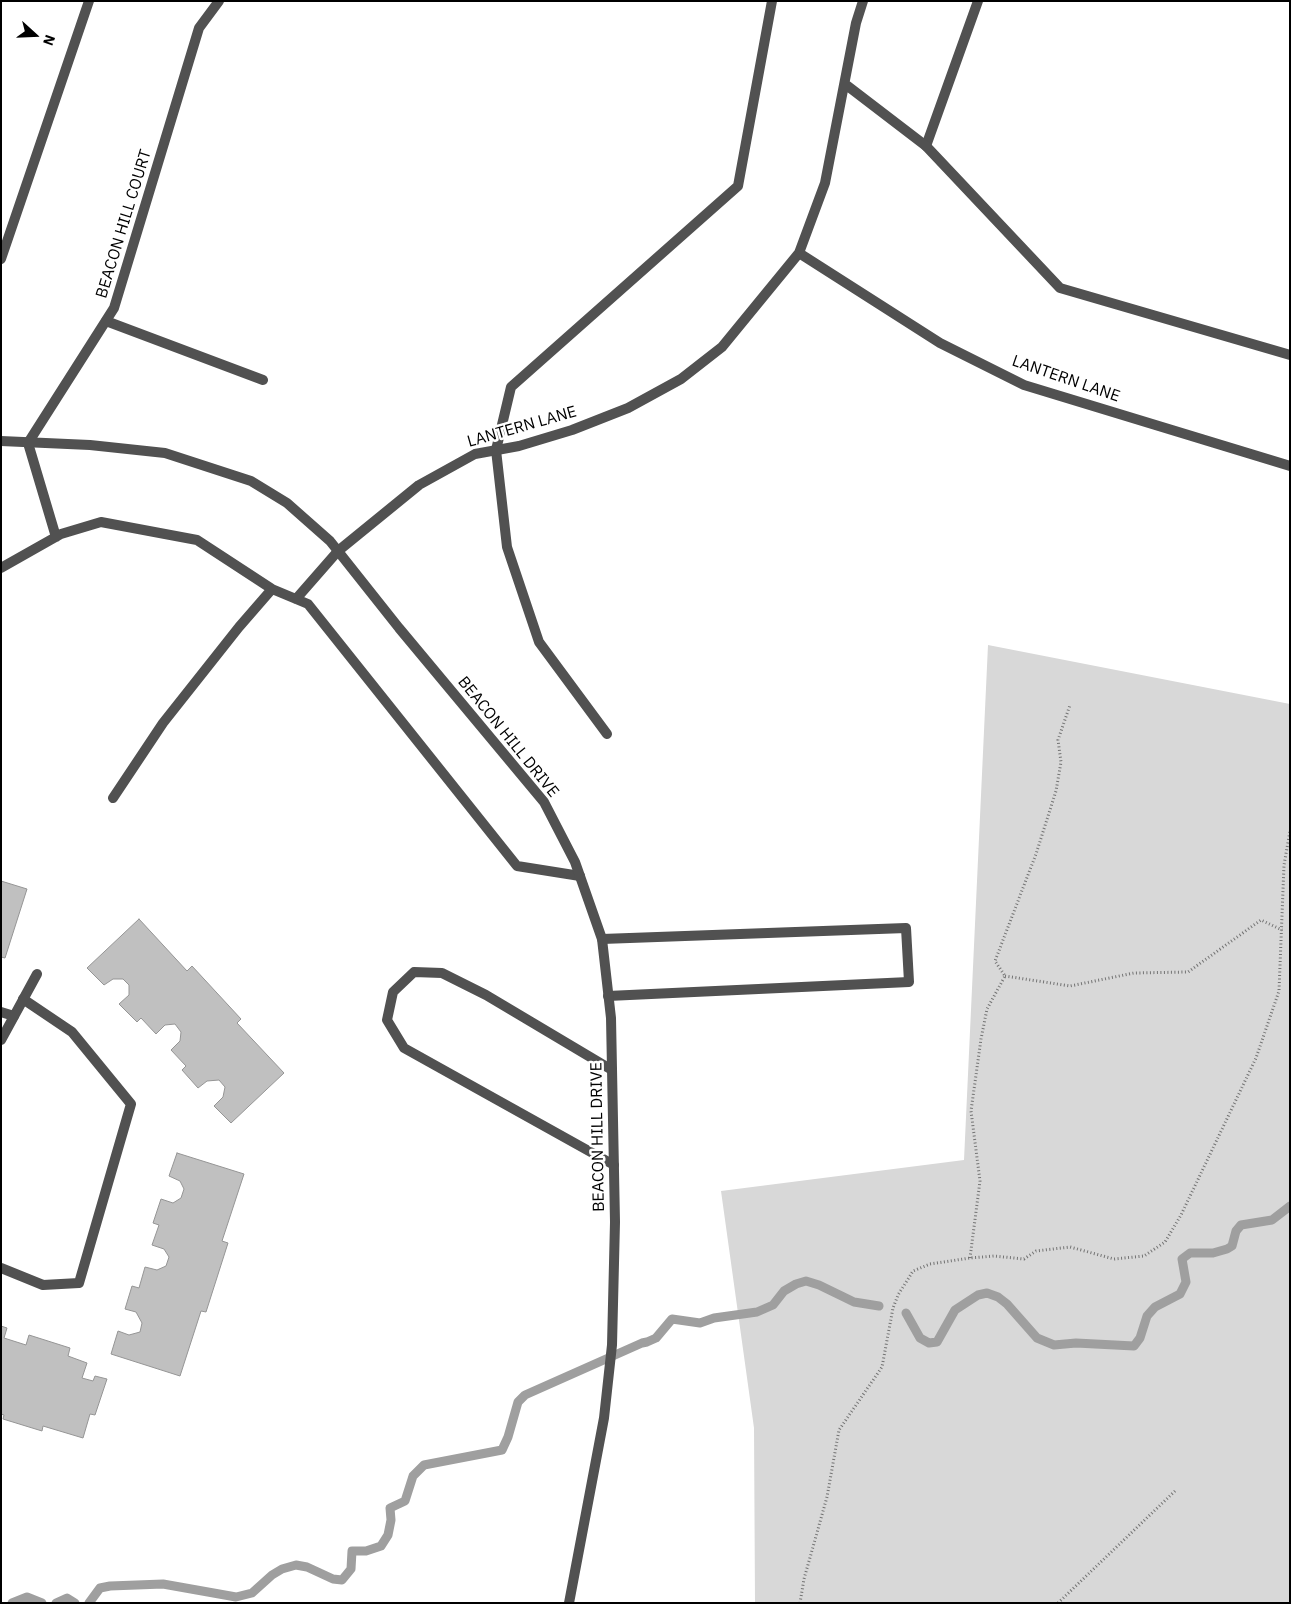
<!DOCTYPE html>
<html>
<head>
<meta charset="utf-8">
<style>
  body { margin:0 }
  #map { position:relative; width:1291px; height:1604px; overflow:hidden; background:#fff; font-family:"IBM Plex Sans",sans-serif }
  canvas { display:block }
  .frame { position:absolute; inset:0; border:2px solid #000; pointer-events:none }
  .north { position:absolute; left:10px; top:10px; width:50px; height:50px; -webkit-text-stroke:4px #fff; paint-order:stroke; rotate:110deg; font-size:14px; font-weight:700; line-height:20px; text-align:center; color:#000 }
  .north::after { content:''; display:block; margin:auto; width:18px; height:22px; background:#000; clip-path:polygon(50% 0,100% 100%,50% 72%,0 100%) }
</style>
</head>
<body>
<div id="map">
<canvas width="1291" height="1604"></canvas>
<div class="frame"></div>
<div class="north">N</div>
</div>
<script>
const g = document.querySelector('canvas').getContext('2d');
g.lineJoin = 'round';
function fill(path, color) { g.fillStyle = color; g.fill(path, 'evenodd'); }
const poly = rows => new Path2D(rows.map(r => 'M' + r).join(''));
function strokePath(path, color, width, dash) { g.strokeStyle = color; g.lineWidth = width; g.lineCap = dash ? 'butt' : 'round'; g.setLineDash(dash || []); g.stroke(path); }
function label(font, color, halo, rows, align = 'center') {
  g.font = font + ' "IBM Plex Sans",sans-serif'; g.lineWidth = 5; g.setLineDash([]); g.textBaseline = 'middle'; g.strokeStyle = halo; g.fillStyle = color; for (const [text, x, y, turn = 0] of rows) {
    g.save(); g.translate(x, y); g.rotate((+turn || 0) * Math.PI / 180); g.textAlign = isNaN(turn) ? turn : align; if (halo) g.strokeText(text, 0, 0); g.fillText(text, 0, 0); g.restore();
  }
}
fill(poly([
  [988,645,1290,704,1290,1603,755,1603,754,1428,721,1191,964,1160]
]), '#d8d8d8');
strokePath(poly([
  [906,1313,920,1338,929,1343,937,1342,955,1310,978,1295,987,1293,998,1297,1007,1304,1037,1338,1054,1345,1076,1343,1134,1346,1140,1338,1147,1316,1155,1307,1180,1294,1186,1282,1182,1259,1190,1253,1213,1253,1227,1249,1232,1246,1236,1231,1241,1225,1272,1220,1290,1206],
  [12,1603,27,1597,42,1603],
  [56,1603,67,1598,75,1603],
  [89,1603,100,1588,110,1586,163,1584,236,1597,252,1593,272,1575,282,1569,296,1565,307,1567,333,1579,342,1580,351,1569,352,1551,366,1551,381,1546,388,1535,391,1520,390,1508,405,1501,413,1476,424,1465,502,1450,508,1437,518,1402,525,1395,642,1343,647,1342,656,1338,672,1319,700,1323,714,1318,757,1312,773,1305,784,1291,796,1284,806,1281,819,1285,854,1302,879,1306]
]), '#9f9f9f', 9);
const building = poly([
  [1,881,27,889,5,958,1,957,1,881],
  [139,919,187,971,192,966,241,1019,237,1023,284,1073,231,1123,214,1106,223,1097,225,1087,219,1080,207,1081,198,1088,182,1070,186,1066,171,1050,180,1041,181,1032,175,1024,165,1025,156,1034,141,1018,137,1022,119,1004,129,995,129,985,123,979,113,979,104,985,87,968,139,919],
  [177,1153,244,1174,222,1241,228,1243,206,1312,201,1311,180,1376,111,1354,118,1331,129,1335,140,1332,142,1323,136,1312,125,1309,132,1286,139,1288,145,1267,157,1270,166,1266,169,1257,164,1249,152,1245,159,1225,153,1223,161,1199,173,1203,181,1198,184,1189,180,1181,169,1176,177,1153],
  [1,1326,7,1328,4,1338,26,1345,29,1335,70,1348,68,1356,87,1363,82,1378,93,1381,95,1376,107,1379,95,1415,90,1414,83,1438,43,1426,42,1431,3,1419,4,1415,1,1414,1,1326]
]);
fill(building, '#c0c0c0');
strokePath(building, '#959595', 1);
strokePath(poly([
  [1005,976,1070,986,1134,973,1188,972,1261,920,1282,930],
  [970,1258,980,1181,971,1111,981,1039,987,1009,1005,976,995,961,1036,854,1056,791,1061,762,1058,740,1070,705],
  [800,1603,804,1579,827,1497,839,1430,882,1367,893,1308,898,1295,913,1271,930,1264,970,1258,994,1256,1024,1259,1036,1251,1070,1247,1114,1259,1144,1256,1165,1242,1181,1215,1256,1058,1279,991,1284,865,1290,831],
  [1058,1603,1175,1491]
]), '#737373', 3, [1, 2.5]);
strokePath(poly([
  [926,146,978,1],
  [106,321,263,380],
  [28,443,56,537],
  [1,568,61,534,101,522,197,540,272,589,308,604,517,866,580,876],
  [296,599,338,551],
  [607,734,539,642,507,547,496,450,511,387,738,186,772,1],
  [113,798,163,723,239,627,272,589],
  [602,939,906,928,909,982,608,996],
  [1,1012,14,1016],
  [612,1070,486,995,442,973,414,972,393,992,387,1020,404,1048,614,1165],
  [1,1268,43,1285,79,1283,131,1104,72,1032,23,999]
]), '#515151', 10);
strokePath(poly([
  [845,84,926,146,1060,288,1290,355],
  [799,253,940,343,1024,385,1290,466],
  [1,259,89,1],
  [1,441,90,445,165,453,251,481,287,503,330,541,399,628,544,802,575,862,602,939,611,1018,615,1222,612,1345,604,1418,569,1603],
  [28,443,114,308,199,28,219,1],
  [338,551,419,485,475,454,519,446,572,430,628,408,681,379,722,347,799,253,825,183,856,23,863,1],
  [1,1040,37,974]
]), '#515151', 10);
label('16px', '#000', '#fff', [
  ["BEACON HILL COURT",124,224,-73],
  ["LANTERN LANE",1066,379,19],
  ["LANTERN LANE",522,427,-16],
  ["BEACON HILL DRIVE",508,737,51],
  ["BEACON HILL DRIVE",598,1137,-91]
]);
</script>
</body>
</html>
